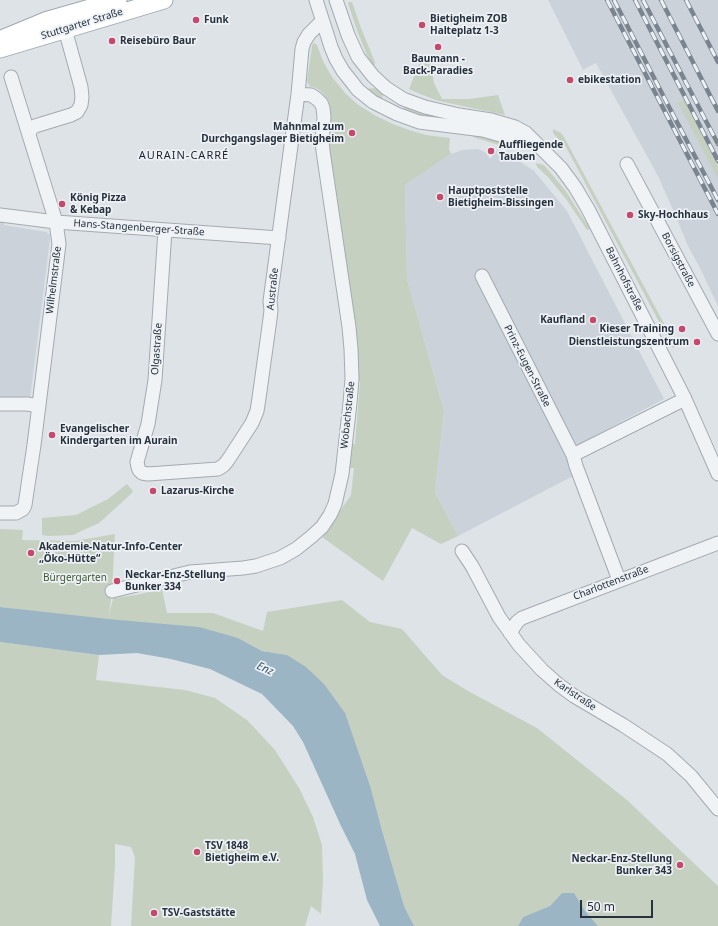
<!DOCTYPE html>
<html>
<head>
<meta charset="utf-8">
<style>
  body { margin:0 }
  #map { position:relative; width:718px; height:926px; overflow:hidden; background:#dee3e7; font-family:"Noto Sans",sans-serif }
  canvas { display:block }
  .scale { position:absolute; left:580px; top:900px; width:73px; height:18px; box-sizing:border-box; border:2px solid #28323d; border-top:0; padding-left:5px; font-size:12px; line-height:14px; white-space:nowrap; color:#28323d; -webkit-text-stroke:3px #edf1f5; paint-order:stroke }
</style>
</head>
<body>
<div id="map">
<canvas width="718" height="926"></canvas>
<div class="scale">50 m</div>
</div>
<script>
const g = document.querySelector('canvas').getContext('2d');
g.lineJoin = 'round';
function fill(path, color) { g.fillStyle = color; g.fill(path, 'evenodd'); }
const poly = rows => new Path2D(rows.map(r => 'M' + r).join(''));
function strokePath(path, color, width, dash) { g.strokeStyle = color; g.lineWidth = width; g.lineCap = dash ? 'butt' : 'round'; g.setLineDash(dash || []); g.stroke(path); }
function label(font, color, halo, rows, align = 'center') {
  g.font = font + ' "Noto Sans",sans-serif'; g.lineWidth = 3.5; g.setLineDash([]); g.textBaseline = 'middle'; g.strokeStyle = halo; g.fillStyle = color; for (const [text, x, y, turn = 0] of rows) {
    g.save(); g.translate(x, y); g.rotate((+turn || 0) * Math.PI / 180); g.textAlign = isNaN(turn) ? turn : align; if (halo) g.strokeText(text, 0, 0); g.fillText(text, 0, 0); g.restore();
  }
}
fill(poly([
  [548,0,718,0,718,306,699,266,688,246,674,212,658,176,596,63,583,70],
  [478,149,485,152,490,159,498,149,519,161,534,171,567,211,664,399,566,451,573,476,458,536,435,492,444,411,407,279,405,185,451,154,462,150],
  [0,222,4,223,4,225,46,232,50,235,50,239,30,399,0,400]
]), '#ccd2d9');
fill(poly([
  [349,2,352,2,361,28,375,62,375,63,374,66,373,66,367,55,358,33,348,3],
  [314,43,317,45,323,61,332,77,346,94,357,104,376,116,393,124,409,130,426,135,450,138,449,149,451,154,405,185,407,279,444,411,435,492,458,536,441,544,412,528,383,581,322,537,351,495,354,468,348,468,352,444,355,444,360,382,357,378,356,336,328,147,331,111,328,100,323,93,316,88,311,87,309,85,307,81,312,47,312,45],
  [421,59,436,65,433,71,433,78,434,83,442,99,469,99,498,95,505,115,439,101,420,94,409,89],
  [375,88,379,89,384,93,381,100,366,89],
  [684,100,718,167,718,179,678,103],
  [405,105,483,121,440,120,403,112],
  [553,129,561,133,564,137,676,346,673,348,566,147,553,133],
  [473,134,506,142,504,145,502,146,473,137],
  [536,163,544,165,565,190,590,229,587,230,566,199,547,176,537,167],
  [127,484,133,491,131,494,99,523,73,535,49,536,42,535,42,518,76,515,108,499],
  [0,529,23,530,22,540,75,541,115,534,112,591,109,615,113,598,136,595,162,589,167,613,213,613,263,631,267,612,342,600,370,622,402,629,442,675,468,691,537,728,627,800,718,886,718,926,598,926,585,911,574,894,562,893,550,906,523,917,518,926,414,926,404,906,381,827,287,655,262,651,238,638,108,620,0,607],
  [0,642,99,655,96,680,185,690,215,698,247,720,275,750,299,788,313,817,322,845,323,879,321,914,311,906,305,926,131,926,135,857,131,847,115,844,115,865,111,926,0,926]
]), '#c6d0c0');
fill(poly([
  [0,607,108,619,199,627,238,638,262,651,287,655,306,667,324,684,345,713,370,786,381,827,404,906,414,926,380,926,367,900,355,854,341,826,303,742,293,726,262,694,210,669,171,659,137,653,99,655,0,642],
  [562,893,574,893,585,911,598,926,518,926,523,917,550,906]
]), '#9bb5c5');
const minor = poly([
  [316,0,331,47,336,59,343,71,351,81,358,90,373,102,397,114,419,122,483,130,511,138,535,142],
  [336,0,348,35,358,57,373,76,386,88,403,99,425,107,459,115,491,120,515,127,526,133,561,168,575,187,588,209,685,399,718,474],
  [29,134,31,129,35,126,71,115,77,112,81,105,82,97,81,87,63,22],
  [627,164,718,334],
  [0,215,56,222,279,238],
  [165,230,155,380,148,424,137,462,138,467,139,470,142,473,148,474,218,469,224,465,228,460,252,423,257,411,259,398,270,319,271,310,270,301,298,94,302,49,304,42,309,34,322,21],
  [482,276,573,455,576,466,619,580],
  [0,404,27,404,39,406],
  [573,455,685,399],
  [0,513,16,513,23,509,25,505,34,445,59,244,56,222,11,77],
  [462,551,472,566,499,617,519,645,542,670,559,685,574,696,623,725,667,754,691,776,718,809],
  [112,591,190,572,243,568,256,566,280,558,296,549,311,537,322,527,330,515,335,504,342,474,350,403,352,379,351,349,349,327,323,151,322,141,324,117,323,108,321,103,317,99,311,95,298,94],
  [510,633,517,622,522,618,718,543]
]);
const major = poly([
  [4,38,45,21,118,0],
  [0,49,164,0]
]);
strokePath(minor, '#a4aab1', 15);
strokePath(major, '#9ea8b2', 19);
strokePath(minor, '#f0f3f5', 13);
strokePath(major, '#fff', 17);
const rail = poly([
  [607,0,718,214],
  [614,0,669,107,718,200],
  [635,0,718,161],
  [643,0,718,144],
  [661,0,718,111],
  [686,0,718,62]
]);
strokePath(rail, '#79848f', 4.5);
strokePath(rail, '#edf1f5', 3, [9]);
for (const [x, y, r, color] of [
  [196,20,4,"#c6496c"],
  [422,25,4,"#c6496c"],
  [112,41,4,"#c6496c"],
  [438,47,4,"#c6496c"],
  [570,80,4,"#c6496c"],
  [352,133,4,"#c6496c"],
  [491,151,4,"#c6496c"],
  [440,197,4,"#c6496c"],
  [62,204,4,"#c6496c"],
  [630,215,4,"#c6496c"],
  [593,320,4,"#c6496c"],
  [682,329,4,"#c6496c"],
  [697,342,4,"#c6496c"],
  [52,435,4,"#c6496c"],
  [153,491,4,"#c6496c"],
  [31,553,4,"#c6496c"],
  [117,581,4,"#c6496c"],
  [197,852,4,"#c6496c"],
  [680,865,4,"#c6496c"],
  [154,913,4,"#c6496c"]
]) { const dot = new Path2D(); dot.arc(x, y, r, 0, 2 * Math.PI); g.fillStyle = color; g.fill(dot); strokePath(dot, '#edf1f5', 1.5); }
label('bold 10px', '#28323d', '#edf1f5', [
  ["Bietigheim ZOB",430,19],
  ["Halteplatz 1-3",430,31],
  ["Funk",204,20],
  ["Reisebüro Baur",120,41],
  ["Baumann -",438,59,"center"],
  ["Back-Paradies",438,71,"center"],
  ["ebikestation",578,80],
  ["Mahnmal zum",344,127,"right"],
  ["Durchgangslager Bietigheim",344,139,"right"],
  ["Auffliegende",499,145],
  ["Tauben",499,157],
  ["Hauptpoststelle",448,191],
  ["Bietigheim-Bissingen",448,203],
  ["König Pizza",70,198],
  ["& Kebap",70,210],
  ["Sky-Hochhaus",638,215],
  ["Kaufland",585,320,"right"],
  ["Kieser Training",674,329,"right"],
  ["Dienstleistungszentrum",689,342,"right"],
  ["Evangelischer",60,429],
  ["Kindergarten im Aurain",60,441],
  ["Lazarus-Kirche",161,491],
  ["Akademie-Natur-Info-Center",39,547],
  ["„Öko-Hütte“",39,559],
  ["Neckar-Enz-Stellung",125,575],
  ["Bunker 334",125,587],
  ["TSV 1848",205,846],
  ["Bietigheim e.V.",205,858],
  ["Neckar-Enz-Stellung",672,859,"right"],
  ["Bunker 343",672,871,"right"],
  ["TSV-Gaststätte",162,913]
], 'left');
label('10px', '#28323d', '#edf1f5', [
  ["Stuttgarter Straße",82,24,-17],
  ["Hans-Stangenberger-Straße",139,228,4],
  ["Borsigstraße",678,260,62],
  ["Bahnhofstraße",624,279,63],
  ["Wilhelmstraße",54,280,-83],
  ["Austraße",273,289,-84],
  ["Olgastraße",157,349,-86],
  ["Prinz-Eugen-Straße",527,366,63],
  ["Wobachstraße",348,415,-84],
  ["Charlottenstraße",611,583,-21],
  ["Karlstraße",575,695,34]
]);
label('10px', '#415736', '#edf1f5', [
  ["Bürgergarten",75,578]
]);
g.letterSpacing = '1px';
label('11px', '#1b232d', '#edf1f5', [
  ["AURAIN-CARRÉ",184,156]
]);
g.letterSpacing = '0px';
label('italic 11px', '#35566e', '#edf1f5', [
  ["Enz",265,669,25]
]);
</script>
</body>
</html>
